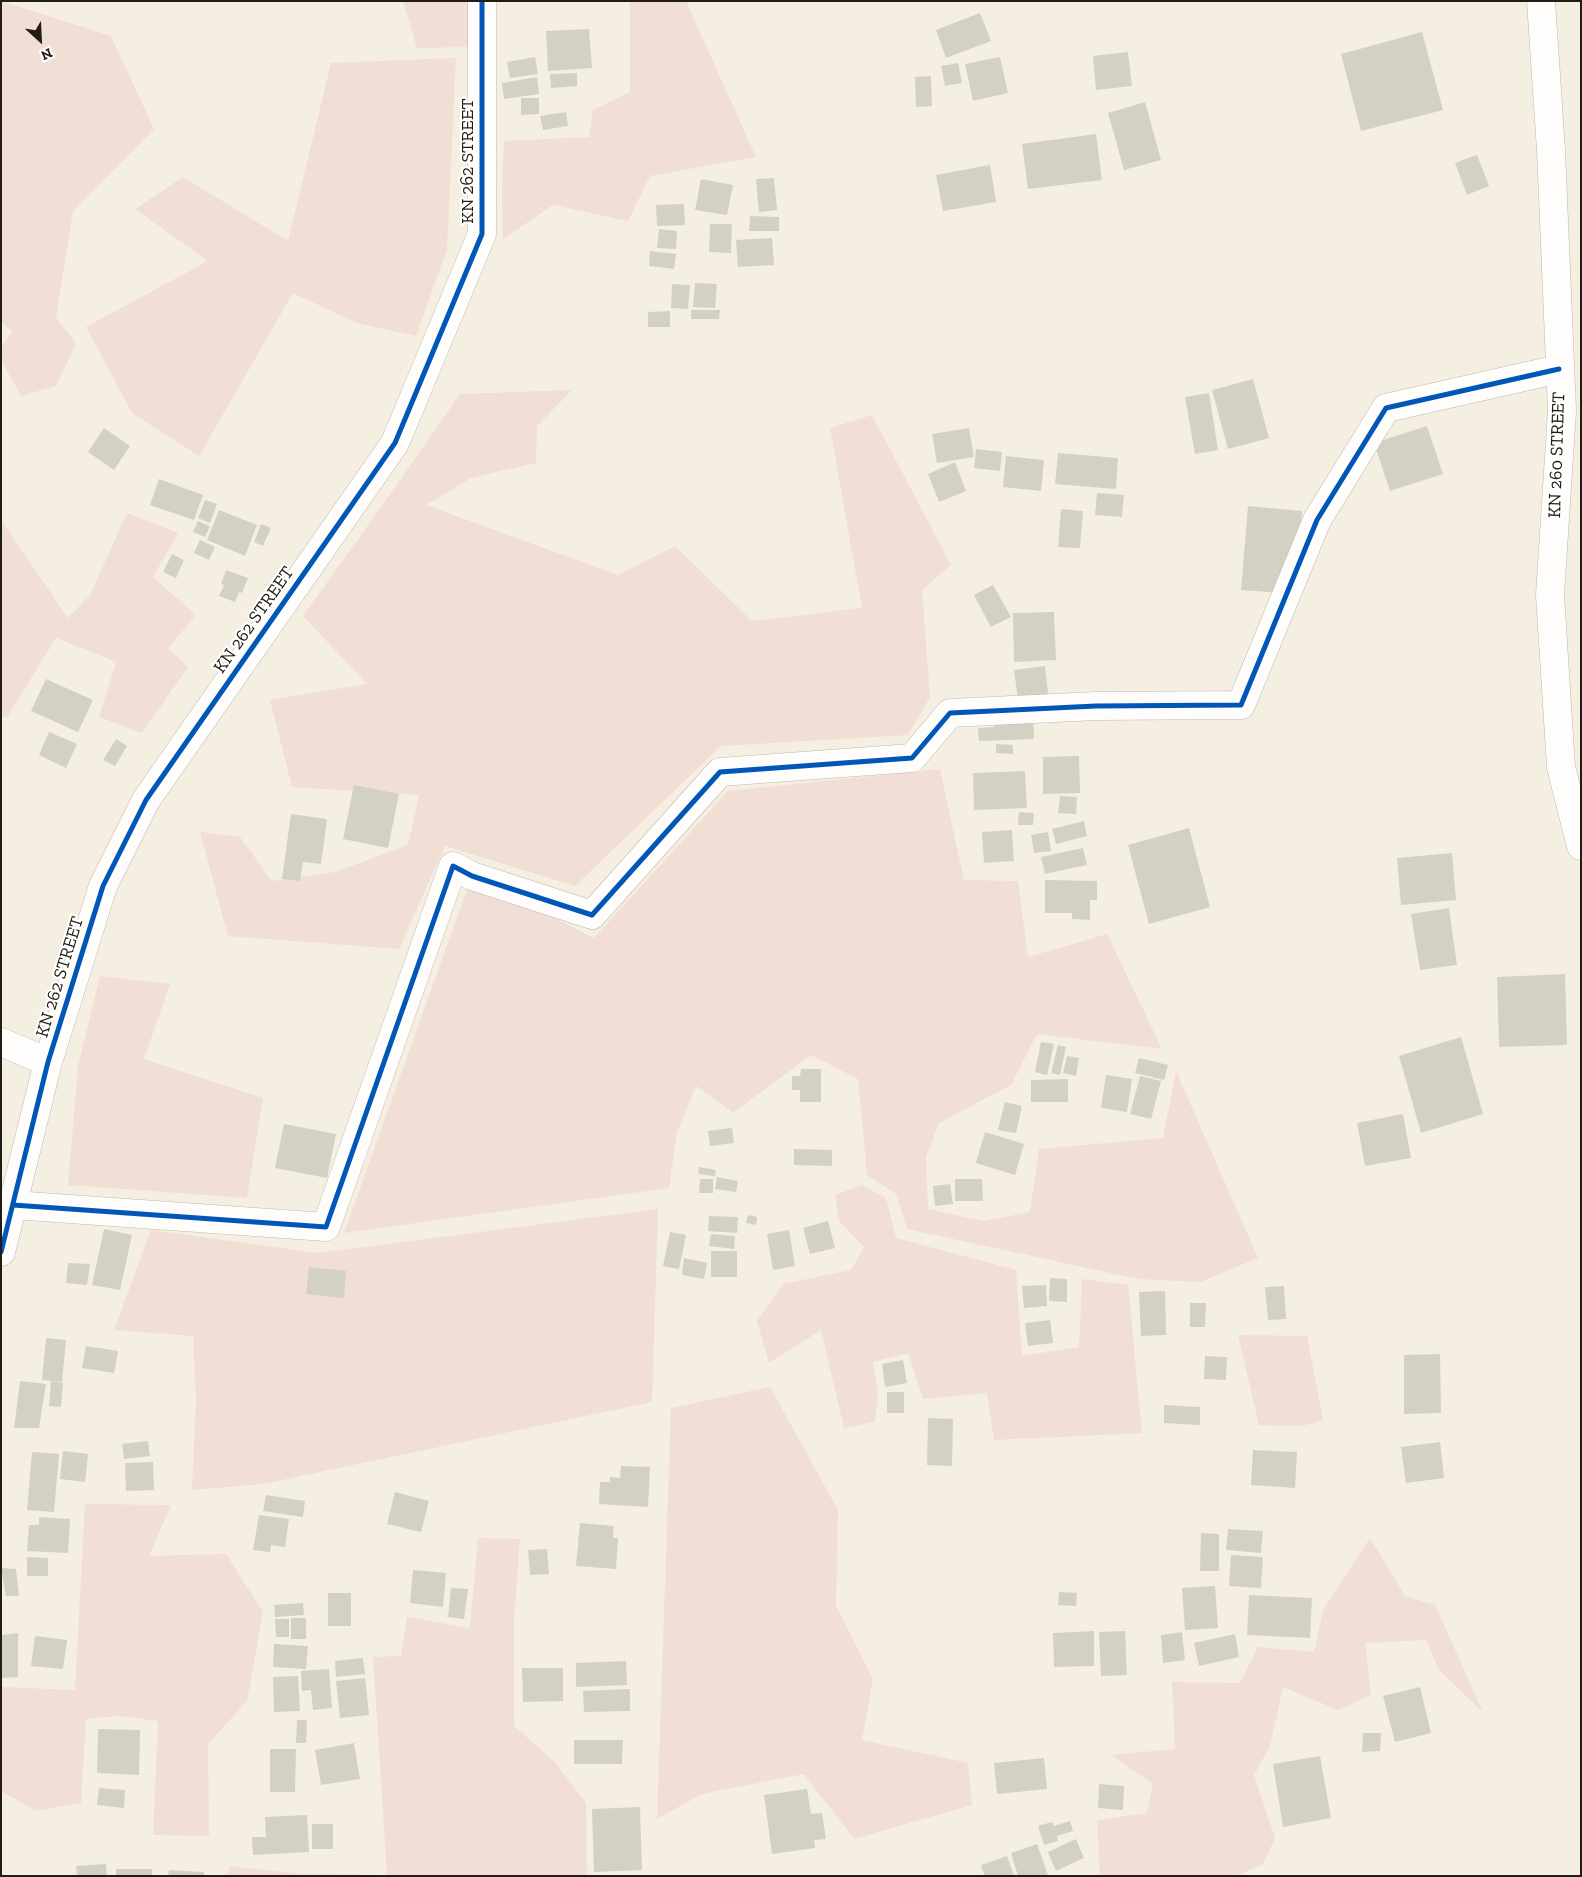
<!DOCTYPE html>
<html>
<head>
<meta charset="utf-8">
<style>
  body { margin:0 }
  #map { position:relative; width:1582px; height:1877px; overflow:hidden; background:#f5efe2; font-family:"Zilla Slab",serif }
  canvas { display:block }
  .frame { position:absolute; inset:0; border:2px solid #211d14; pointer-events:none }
  .north { position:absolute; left:15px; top:15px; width:50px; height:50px; -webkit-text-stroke:4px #fff; paint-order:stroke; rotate:155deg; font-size:14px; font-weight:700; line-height:20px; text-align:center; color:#211d14 }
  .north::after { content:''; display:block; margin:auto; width:18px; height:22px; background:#211d14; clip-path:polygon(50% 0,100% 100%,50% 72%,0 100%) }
</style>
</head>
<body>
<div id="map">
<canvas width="1582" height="1877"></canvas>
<div class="frame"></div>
<div class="north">N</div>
</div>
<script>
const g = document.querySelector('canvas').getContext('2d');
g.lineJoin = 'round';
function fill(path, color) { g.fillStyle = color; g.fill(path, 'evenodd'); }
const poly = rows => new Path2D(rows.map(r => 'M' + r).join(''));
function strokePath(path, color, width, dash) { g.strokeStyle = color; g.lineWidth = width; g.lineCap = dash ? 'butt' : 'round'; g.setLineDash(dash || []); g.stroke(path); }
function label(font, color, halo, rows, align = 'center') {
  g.font = font + ' "Zilla Slab",serif'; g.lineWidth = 4; g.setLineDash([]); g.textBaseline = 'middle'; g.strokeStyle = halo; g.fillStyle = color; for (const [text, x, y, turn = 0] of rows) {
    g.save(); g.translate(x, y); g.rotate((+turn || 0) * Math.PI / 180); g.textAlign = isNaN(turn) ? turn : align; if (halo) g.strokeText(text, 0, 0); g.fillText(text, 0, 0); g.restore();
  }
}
fill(poly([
  [1,1,111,36,154,129,73,211,56,317,76,344,56,386,21,396,1,360,1,347,12,331,1,322],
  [403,1,468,1,470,47,417,48],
  [630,1,686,1,756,157,650,176,628,221,553,205,503,239,502,191,504,141,589,137,593,110,630,92],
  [456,58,447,249,416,336,357,323,293,293,199,456,132,413,86,327,208,261,135,209,183,177,288,241,331,63],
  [572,390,537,426,536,463,471,478,426,505,618,575,675,546,752,621,862,608,830,428,872,415,951,565,922,590,930,697,908,735,721,746,575,886,445,846,399,949,228,936,200,832,240,837,272,881,335,872,408,845,419,795,292,787,270,700,367,684,303,616,391,493,460,394],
  [127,513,178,533,153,577,196,615,168,648,188,667,142,733,99,717,116,662,56,638,7,717,1,717,1,520,68,618,90,595],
  [940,769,964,880,1018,881,1028,957,1107,934,1162,1049,1037,1034,1011,1085,939,1123,926,1157,928,1209,984,1221,1030,1212,1039,1149,1163,1138,1176,1071,1258,1258,1200,1282,1138,1279,907,1229,896,1194,867,1175,858,1079,811,1055,733,1113,696,1086,677,1132,669,1188,344,1233,472,876,594,938,728,791],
  [100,976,170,984,144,1059,263,1098,247,1198,68,1185,78,1066],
  [862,1185,886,1198,896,1238,1016,1270,1022,1356,1079,1347,1082,1279,1128,1285,1142,1433,994,1440,987,1393,923,1399,908,1353,873,1362,878,1394,875,1422,844,1428,821,1330,769,1363,757,1321,783,1284,851,1270,864,1247,839,1221,835,1195],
  [658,1209,652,1402,263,1484,192,1490,196,1402,193,1336,114,1330,151,1230,318,1253],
  [1238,1335,1307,1336,1323,1420,1302,1426,1259,1425],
  [770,1387,838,1510,836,1606,873,1679,862,1740,968,1763,972,1805,854,1839,804,1774,702,1794,657,1819,671,1408],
  [85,1504,171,1505,149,1556,226,1554,263,1612,247,1701,208,1744,209,1836,153,1835,158,1721,119,1716,86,1719,81,1803,36,1811,1,1791,1,1687,75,1690],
  [478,1538,520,1539,514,1620,514,1726,555,1762,586,1803,587,1876,227,1876,230,1866,299,1874,387,1875,373,1657,401,1656,407,1617,470,1628],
  [1370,1538,1405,1596,1435,1605,1483,1712,1439,1670,1426,1640,1365,1643,1371,1695,1338,1710,1283,1687,1270,1746,1254,1775,1275,1838,1263,1864,1236,1876,1100,1876,1097,1820,1147,1813,1153,1784,1111,1755,1175,1749,1172,1682,1240,1683,1258,1647,1314,1652,1323,1610]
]), '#f1ded4');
fill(poly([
  [980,13,991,41,946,58,936,30],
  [589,29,592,68,548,71,546,31],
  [1422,32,1443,110,1361,131,1341,54],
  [1128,52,1132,86,1096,90,1093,56],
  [535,57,538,74,510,78,507,62],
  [1000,57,1008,93,973,101,965,64],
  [958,63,962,83,945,86,941,66],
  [577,73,577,86,551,88,550,74],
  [931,76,932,106,916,107,915,77],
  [537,77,539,94,504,99,502,83],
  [521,98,539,98,539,114,521,115],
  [1145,102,1161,160,1124,170,1108,113],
  [566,112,568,126,543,130,540,116],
  [1096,134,1102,180,1028,189,1022,144],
  [1477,155,1489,186,1467,195,1455,163],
  [990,165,996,202,943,211,936,175],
  [774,178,777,210,759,212,756,179],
  [701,179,733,185,727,215,695,210],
  [684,204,685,225,657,226,656,205],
  [750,216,779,217,779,231,749,231],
  [710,224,732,224,731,253,709,252],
  [659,229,677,231,676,249,657,248],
  [772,238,774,265,738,267,736,240],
  [650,251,676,254,674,269,649,266],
  [695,283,717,284,715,308,693,307],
  [672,284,690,285,688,309,671,308],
  [691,310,720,310,719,319,691,319],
  [670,311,670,327,648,327,648,312],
  [1253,379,1269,438,1228,449,1212,390],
  [1209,393,1218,450,1195,454,1185,397],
  [1427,426,1443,474,1390,491,1374,443],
  [104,428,130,446,114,470,88,452],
  [969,428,974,457,937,463,932,434],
  [976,449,1002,452,1000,471,974,468],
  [1058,453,1118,458,1116,489,1055,484],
  [1006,456,1044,460,1041,491,1003,487],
  [955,462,966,491,939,502,928,474],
  [159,479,203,495,194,520,150,505],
  [1097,493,1124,495,1122,517,1095,515],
  [205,500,217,504,210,523,198,518],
  [1248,506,1302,511,1296,594,1241,590],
  [1061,509,1083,511,1080,548,1058,547],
  [219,510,257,525,245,556,207,540],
  [198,521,210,526,205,537,193,532],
  [261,524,271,528,263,546,254,542],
  [200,540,215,547,209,560,194,553],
  [172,554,184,560,176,578,163,572],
  [226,570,248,578,242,593,239,592,235,602,219,596,224,585,221,584],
  [993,585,1011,617,991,627,974,595],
  [1054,612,1056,660,1014,662,1013,613],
  [1045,666,1049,702,1019,706,1014,670],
  [46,679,93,700,78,732,31,711],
  [1033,716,1034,739,979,741,978,728,994,727,994,718],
  [49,732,77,744,66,768,39,755],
  [116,739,127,746,115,766,103,760],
  [996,744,1013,745,1013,754,996,753],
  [1079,756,1080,793,1043,794,1043,757],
  [1025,771,1027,808,974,810,973,773],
  [354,785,399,794,388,848,343,839],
  [1060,796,1077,797,1076,814,1058,813],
  [1019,812,1034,813,1033,825,1018,825],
  [291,814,327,819,321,864,303,862,300,881,282,879],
  [1084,821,1087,836,1056,844,1052,829],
  [1189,828,1210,907,1149,924,1128,845],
  [1012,830,1014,861,984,863,982,832],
  [1048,832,1051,851,1034,853,1031,835],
  [1083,848,1087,865,1045,874,1041,857],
  [1452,853,1456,900,1401,905,1397,858],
  [1045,880,1097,881,1097,900,1090,900,1090,920,1072,919,1072,913,1045,913],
  [1449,908,1457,965,1420,970,1411,914],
  [1565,974,1567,1045,1499,1047,1497,977],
  [1461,1037,1483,1114,1421,1133,1399,1056],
  [1041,1042,1054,1044,1047,1075,1035,1072],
  [1058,1045,1066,1047,1060,1075,1051,1073],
  [1067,1056,1079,1058,1076,1076,1063,1073],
  [1139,1058,1168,1065,1164,1080,1135,1073],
  [801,1069,821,1069,821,1102,800,1102,800,1090,792,1090,792,1076,800,1076],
  [1106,1075,1132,1079,1127,1112,1101,1108],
  [1140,1076,1161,1081,1151,1119,1130,1114],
  [1068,1079,1068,1102,1031,1102,1031,1080],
  [1005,1102,1022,1106,1016,1133,998,1130],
  [1403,1114,1411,1158,1365,1166,1357,1123],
  [284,1124,336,1134,327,1178,275,1168],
  [732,1128,734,1143,710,1146,708,1131],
  [985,1132,1024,1144,1015,1175,976,1163],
  [794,1149,832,1150,832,1166,794,1165],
  [699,1167,716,1170,715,1176,698,1174],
  [717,1177,738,1181,736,1192,715,1189],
  [700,1179,713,1179,713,1193,699,1193],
  [955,1179,982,1179,983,1201,955,1201],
  [950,1184,953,1204,935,1206,933,1186],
  [748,1215,757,1217,756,1225,746,1223],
  [709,1216,738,1217,737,1233,708,1231],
  [828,1221,835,1248,810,1254,803,1228],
  [104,1229,132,1235,120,1290,92,1285],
  [789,1230,795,1266,773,1270,767,1234],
  [670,1232,686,1235,679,1269,663,1266],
  [711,1234,735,1236,734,1249,709,1246],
  [711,1251,737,1251,737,1277,711,1277],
  [684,1258,707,1263,704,1279,682,1275],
  [68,1263,90,1264,87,1285,66,1283],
  [309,1267,346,1271,344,1298,306,1294],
  [1050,1278,1067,1279,1067,1302,1049,1301],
  [1046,1285,1047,1306,1024,1308,1022,1286],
  [1284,1286,1286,1319,1268,1320,1265,1287],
  [1165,1291,1166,1335,1141,1336,1139,1292],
  [1190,1303,1206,1303,1205,1327,1190,1327],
  [1050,1320,1053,1343,1028,1346,1025,1323],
  [46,1338,66,1340,62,1382,42,1380],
  [86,1346,118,1351,114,1373,82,1368],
  [1440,1354,1441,1413,1404,1414,1404,1355],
  [1205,1356,1227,1357,1226,1380,1204,1379],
  [903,1360,907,1383,885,1387,882,1364],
  [20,1381,46,1384,39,1428,14,1428],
  [51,1381,63,1383,61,1407,49,1406],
  [887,1392,904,1392,904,1413,887,1413],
  [1164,1405,1200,1407,1200,1425,1164,1423],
  [928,1418,953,1419,952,1466,927,1465],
  [148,1441,150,1456,124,1459,122,1444],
  [1440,1442,1444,1478,1406,1483,1401,1447],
  [1253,1450,1297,1452,1295,1488,1251,1485],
  [63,1451,88,1454,85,1482,60,1479],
  [32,1452,59,1454,54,1512,27,1510],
  [153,1462,154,1490,126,1491,125,1463],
  [621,1466,650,1467,648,1507,599,1504,600,1482,610,1482,610,1477,620,1478],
  [395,1492,429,1501,421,1532,387,1524],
  [266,1495,305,1501,303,1517,263,1511],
  [259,1515,289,1519,285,1547,271,1545,270,1552,253,1550],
  [39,1517,70,1519,68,1553,27,1551,29,1525,39,1525],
  [580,1523,614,1526,613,1538,618,1538,616,1569,576,1566],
  [1228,1529,1263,1531,1261,1553,1226,1550],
  [1201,1533,1219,1534,1219,1571,1200,1571],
  [547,1549,549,1574,530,1575,528,1550],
  [1231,1555,1263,1557,1261,1588,1229,1586],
  [27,1557,48,1558,48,1576,27,1576],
  [1,1568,16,1569,19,1596,6,1596],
  [413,1570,446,1573,443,1607,410,1603],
  [1215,1586,1218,1628,1185,1630,1182,1588],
  [451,1588,468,1589,464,1619,448,1617],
  [1059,1592,1077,1593,1076,1606,1058,1605],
  [328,1593,351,1593,351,1626,328,1626],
  [1249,1595,1312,1598,1310,1638,1247,1635],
  [303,1603,304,1615,275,1617,274,1605],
  [291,1618,306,1618,306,1639,291,1639],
  [275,1619,289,1619,289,1637,276,1637],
  [1094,1631,1094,1666,1054,1667,1053,1633],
  [1125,1631,1127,1675,1101,1676,1099,1632],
  [1182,1632,1185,1660,1163,1663,1161,1635],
  [18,1633,18,1677,1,1678,1,1635],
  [1235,1634,1239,1657,1199,1666,1194,1643],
  [35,1636,67,1640,63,1669,31,1666],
  [274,1644,308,1646,306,1669,273,1667],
  [363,1658,365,1674,336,1677,335,1661],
  [626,1661,627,1685,576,1687,576,1663],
  [522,1668,563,1668,563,1701,523,1702],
  [329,1669,332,1708,313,1710,311,1690,302,1691,301,1671],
  [298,1676,300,1711,274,1712,273,1677],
  [365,1678,369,1715,340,1718,336,1681],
  [1420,1687,1431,1733,1395,1742,1383,1696],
  [630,1689,630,1711,584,1712,583,1691],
  [297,1720,307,1720,306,1743,296,1743],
  [98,1729,140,1730,139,1775,97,1773],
  [1363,1733,1381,1733,1380,1751,1362,1752],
  [574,1740,623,1740,622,1764,574,1764],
  [354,1743,360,1779,321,1785,315,1750],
  [270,1749,296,1749,295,1792,270,1792],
  [1320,1756,1331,1818,1283,1827,1273,1764],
  [1044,1758,1047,1789,997,1794,994,1763],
  [1099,1784,1124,1786,1123,1810,1098,1808],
  [99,1788,125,1790,124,1808,97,1805],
  [807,1789,811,1814,822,1813,826,1839,814,1840,815,1848,772,1854,764,1795],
  [640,1807,642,1870,594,1872,592,1809],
  [307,1815,309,1852,253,1855,252,1837,266,1837,265,1817],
  [1070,1821,1073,1831,1057,1836,1058,1841,1044,1845,1038,1826,1052,1822,1054,1826],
  [312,1824,333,1824,333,1849,312,1849],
  [1076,1839,1084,1858,1056,1871,1048,1852],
  [1037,1844,1048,1875,1018,1876,1011,1853],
  [1007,1856,1014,1876,985,1876,981,1865],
  [106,1864,107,1876,77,1876,76,1866],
  [116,1869,152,1869,152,1876,116,1876],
  [169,1870,204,1872,204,1876,168,1876]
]), '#d3d1c4');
const street = poly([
  [1541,1,1551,150,1562,411,1550,595,1561,767,1581,846],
  [1,1042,48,1062],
  [13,1205,326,1227,453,866,472,876,592,915,720,772,912,758,950,713,1096,706,1241,705,1317,520,1386,408,1559,369],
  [1,1252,48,1062,103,886,146,800,395,443,482,234,482,1]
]);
strokePath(street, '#bdb9af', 29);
strokePath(street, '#fefdfb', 28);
strokePath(poly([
  [13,1205,326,1227,453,866,472,876,592,915,720,772,912,758,950,713,1096,706,1241,705,1317,520,1386,408,1559,369],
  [1,1252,48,1062,103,886,146,800,395,443,482,234,482,1]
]), '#0057b8', 5);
label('18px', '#211d14', '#fff', [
  ["KN 262 STREET",468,161,-90],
  ["KN 260 STREET",1557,455,-88],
  ["KN 262 STREET",254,620,-55],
  ["KN 262 STREET",60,977,-73]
]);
</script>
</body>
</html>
